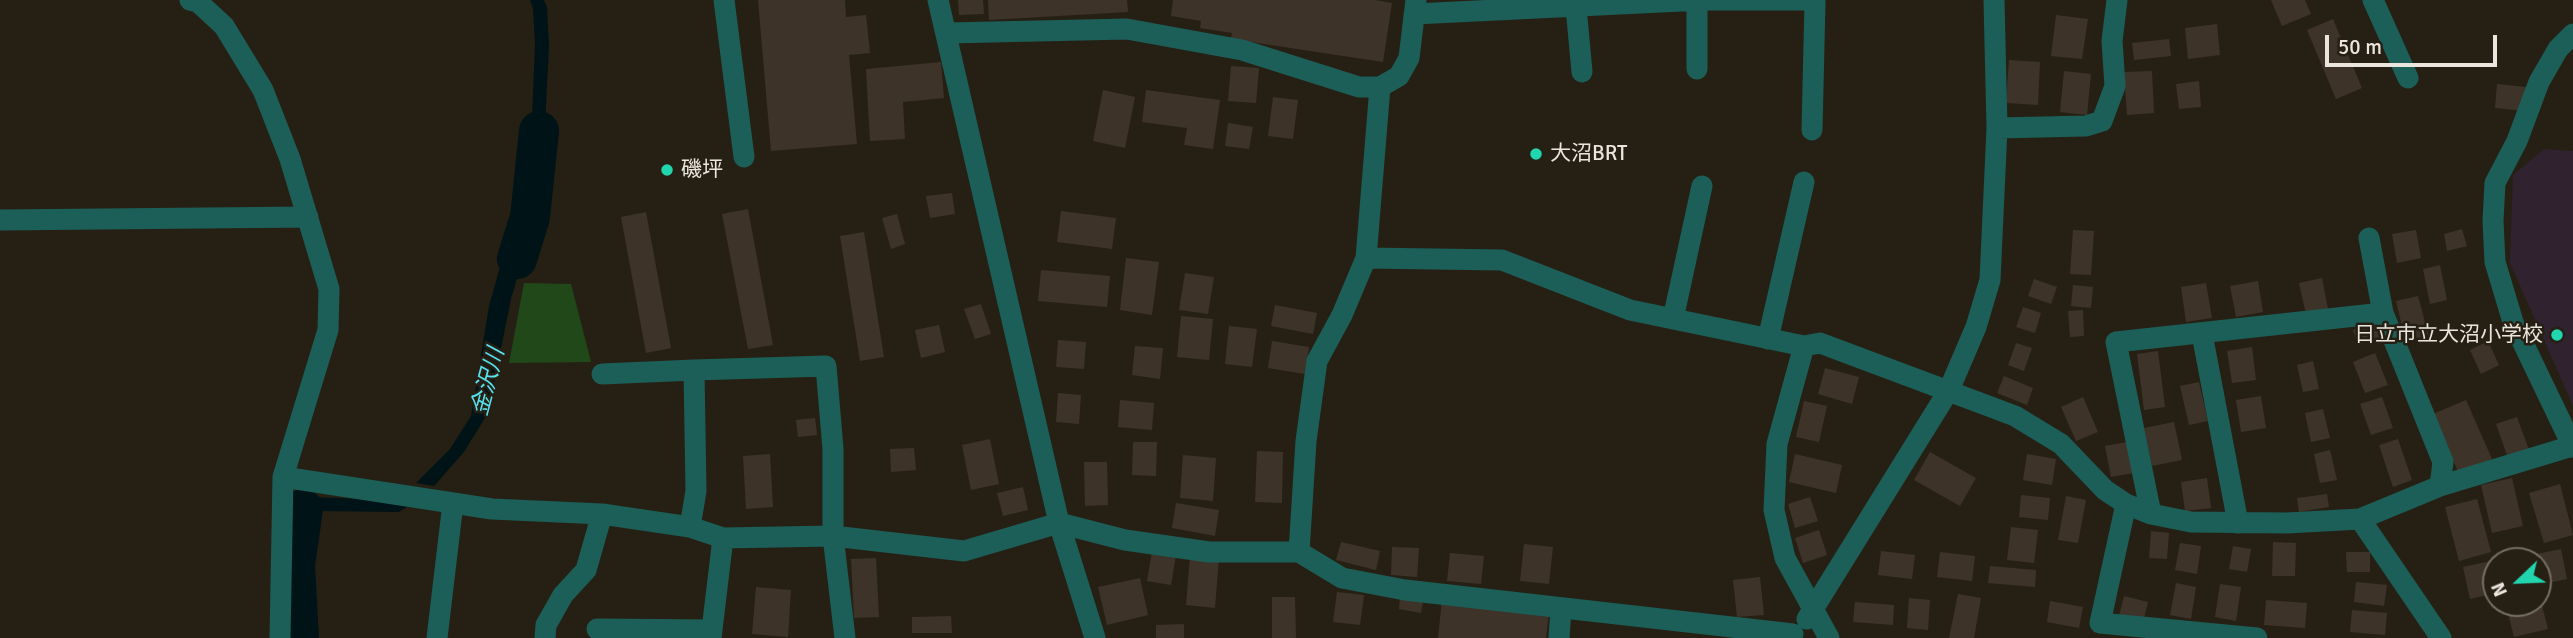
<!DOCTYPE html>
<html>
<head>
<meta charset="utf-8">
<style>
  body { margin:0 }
  #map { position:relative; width:2573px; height:638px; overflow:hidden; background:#262014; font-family:Signika,sans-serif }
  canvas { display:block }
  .north { position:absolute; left:2482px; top:547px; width:70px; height:70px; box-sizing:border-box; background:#262014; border:2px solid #746f64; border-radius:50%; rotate:247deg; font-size:19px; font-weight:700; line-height:28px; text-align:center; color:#eae5dd }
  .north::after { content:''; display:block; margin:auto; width:24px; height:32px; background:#21d5af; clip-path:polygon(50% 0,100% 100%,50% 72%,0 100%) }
  .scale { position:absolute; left:2325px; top:35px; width:172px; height:32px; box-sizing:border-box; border:4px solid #eae5dd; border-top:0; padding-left:9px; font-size:21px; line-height:24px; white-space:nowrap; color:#eae5dd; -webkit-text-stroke:5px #262014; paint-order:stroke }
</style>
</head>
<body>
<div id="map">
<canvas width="2573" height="638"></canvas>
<div class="north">N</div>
<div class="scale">50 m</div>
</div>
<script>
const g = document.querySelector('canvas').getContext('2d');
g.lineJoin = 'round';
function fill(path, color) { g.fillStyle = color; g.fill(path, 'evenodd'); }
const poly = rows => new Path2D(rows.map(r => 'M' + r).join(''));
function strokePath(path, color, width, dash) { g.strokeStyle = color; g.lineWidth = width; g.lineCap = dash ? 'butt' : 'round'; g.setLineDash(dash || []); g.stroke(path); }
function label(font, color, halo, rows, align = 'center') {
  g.font = font + ' Signika,"Noto Sans JP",sans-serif'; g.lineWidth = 5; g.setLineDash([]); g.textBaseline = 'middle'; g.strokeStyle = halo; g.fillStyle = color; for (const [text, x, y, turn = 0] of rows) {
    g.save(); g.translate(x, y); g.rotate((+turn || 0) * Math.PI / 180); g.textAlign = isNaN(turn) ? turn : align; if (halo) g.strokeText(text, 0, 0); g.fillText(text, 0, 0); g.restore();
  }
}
fill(poly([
  [2544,149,2573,151,2573,406,2510,263,2513,175]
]), '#30222f');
fill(poly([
  [524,283,571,284,591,362,509,363]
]), '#204818');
fill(poly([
  [530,0,544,0,547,7,549,46,542,185,529,186,535,45,533,9],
  [539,205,511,299,488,413,464,452,434,486,416,483,450,449,471,416,489,306,516,210],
  [311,497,389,500,411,504,399,512,314,511,307,521,311,638,298,638,294,530,300,500]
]), '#001316');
strokePath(poly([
  [517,259,530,217,539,131],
  [299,638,295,565,303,509]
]), '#001316', 40);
fill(poly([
  [758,0,845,0,846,17,866,15,870,53,849,55,857,144,771,151],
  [958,0,983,0,984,14,959,15],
  [988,0,1127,0,1128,12,989,20],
  [1173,0,1375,0,1392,3,1383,62,1231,39,1232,33,1200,28,1201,21,1171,16],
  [2271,0,2305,0,2311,14,2282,26],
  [2056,15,2088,19,2082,59,2051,56],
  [2333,19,2362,88,2336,99,2307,30],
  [2217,24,2220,55,2188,59,2185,28],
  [2169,39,2171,56,2134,60,2132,43],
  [2009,60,2040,62,2038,105,2006,103],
  [941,62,944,98,903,102,905,139,870,141,866,69],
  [1231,66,1259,68,1256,103,1228,101],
  [2064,71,2091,74,2087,115,2060,112],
  [2152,71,2154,113,2127,115,2124,72],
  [2199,81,2201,107,2179,109,2176,84],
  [2497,84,2527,87,2525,111,2495,108],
  [1103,90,1135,97,1125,148,1093,141],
  [1146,90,1220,100,1213,149,1184,145,1187,128,1142,122],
  [1273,97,1298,100,1293,139,1268,136],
  [1228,123,1253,127,1249,149,1225,146],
  [952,193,955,214,930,218,926,196],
  [748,209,773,345,748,349,722,214],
  [1061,211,1116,218,1112,249,1057,242],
  [646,212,671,348,646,353,621,217],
  [897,214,905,244,891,249,882,218],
  [2462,229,2467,246,2447,251,2444,234],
  [2073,230,2094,231,2091,275,2070,274],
  [2416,230,2421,258,2397,263,2392,234],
  [864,232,884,357,860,361,840,236],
  [1126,258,1159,262,1152,315,1120,310],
  [2440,265,2447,300,2430,304,2423,269],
  [1041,270,1110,276,1107,307,1038,301],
  [1185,273,1214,277,1208,314,1179,310],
  [2322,278,2328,309,2306,314,2299,283],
  [2034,279,2057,287,2051,304,2028,296],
  [2258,281,2263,312,2236,317,2230,286],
  [2206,283,2212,318,2186,322,2181,287],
  [2073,285,2093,287,2091,308,2071,306],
  [2418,296,2429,337,2406,343,2396,301],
  [981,304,991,334,975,339,964,309],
  [1275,305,1317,313,1313,334,1271,326],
  [2023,307,2041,313,2035,333,2016,327],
  [2083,310,2084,336,2070,337,2068,311],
  [1181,316,1213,319,1209,360,1177,357],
  [2375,322,2380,337,2358,345,2353,330],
  [939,325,945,352,921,358,915,330],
  [1229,326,1257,329,1252,367,1225,364],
  [1058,340,1086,342,1084,369,1056,367],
  [1272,341,1309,347,1305,374,1268,368],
  [2488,341,2499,365,2481,374,2470,350],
  [2016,343,2032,348,2024,371,2008,365],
  [1135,346,1163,348,1160,379,1132,375],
  [2252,347,2256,380,2232,383,2227,351],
  [2158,351,2165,407,2144,410,2137,354],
  [2375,353,2388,385,2365,393,2353,362],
  [2313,361,2319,389,2303,392,2297,365],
  [1825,368,1859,377,1852,404,1818,394],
  [2004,376,2033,388,2027,405,1997,393],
  [2199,382,2208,421,2189,425,2180,386],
  [1058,393,1081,395,1079,424,1056,422],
  [2261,396,2266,428,2241,432,2236,400],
  [2083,397,2098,432,2076,441,2061,407],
  [2382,397,2393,428,2371,435,2360,404],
  [1120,400,1154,403,1152,430,1118,427],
  [2466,400,2492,459,2459,474,2433,414],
  [1804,401,1827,406,1819,442,1796,437],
  [2323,409,2330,438,2311,442,2305,413],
  [2517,417,2529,450,2508,458,2496,424],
  [815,418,817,435,798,437,796,420],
  [2174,422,2182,460,2152,466,2144,428],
  [990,439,999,484,971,490,962,445],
  [2398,439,2412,480,2393,487,2379,445],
  [1133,442,1157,442,1156,476,1132,475],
  [2127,442,2134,473,2111,477,2105,446],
  [914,448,916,470,891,472,890,449],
  [2330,450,2337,480,2320,483,2314,454],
  [1257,451,1283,452,1282,503,1255,502],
  [1930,452,1976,478,1960,506,1914,480],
  [770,454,773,507,746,509,743,456],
  [1795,454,1842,465,1836,493,1789,482],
  [2027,454,2056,459,2052,485,2023,480],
  [1183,455,1216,458,1213,501,1180,498],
  [1084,462,1107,462,1108,505,1085,506],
  [2207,478,2211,508,2185,511,2181,482],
  [2512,478,2523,526,2492,533,2481,485],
  [2560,484,2573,535,2544,543,2529,493],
  [1023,487,1028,510,1003,516,997,493],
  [2327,494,2329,507,2299,512,2297,498],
  [2021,495,2050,498,2048,520,2019,517],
  [2066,496,2086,500,2078,543,2058,540],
  [1810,497,1818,521,1795,528,1788,504],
  [2477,499,2491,552,2459,561,2445,507],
  [1176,503,1219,510,1215,536,1172,528],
  [2011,527,2038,530,2034,563,2007,560],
  [1819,530,1827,555,1803,563,1795,538],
  [2151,531,2169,533,2167,559,2149,558],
  [1341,542,1380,551,1376,570,1336,560],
  [2273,542,2296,543,2295,576,2272,576],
  [2180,543,2201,546,2197,574,2175,570],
  [1524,544,1553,547,1549,584,1520,581],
  [2233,546,2251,549,2247,572,2229,569],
  [1392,547,1419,548,1417,577,1391,575],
  [2561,549,2567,579,2538,585,2538,561,2528,561,2527,556],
  [1152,551,1176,555,1171,585,1147,581],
  [1881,551,1915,555,1912,579,1878,575],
  [1940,552,1975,556,1972,581,1937,577],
  [2346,552,2370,552,2370,572,2347,572],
  [1450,553,1484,556,1481,584,1447,581],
  [1190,556,1219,558,1215,608,1186,605],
  [876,558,879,617,854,618,851,559],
  [2496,560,2496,593,2470,599,2463,567],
  [1990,566,2036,570,2035,587,1988,583],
  [1760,577,1764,615,1737,617,1733,580],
  [1140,578,1148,615,1107,625,1098,587],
  [2356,582,2387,585,2384,606,2354,602],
  [2176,583,2196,587,2191,619,2170,615],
  [2220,584,2241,587,2236,621,2215,617],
  [756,587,791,590,788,637,752,634],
  [1337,592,1364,595,1360,625,1333,622],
  [1958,594,1981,598,1974,638,1949,638],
  [2539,594,2548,629,2514,637,2506,606,2538,603],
  [2124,596,2148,602,2143,622,2119,616],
  [1272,597,1295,597,1296,638,1272,638],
  [1400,597,1423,602,1421,613,1399,609],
  [1909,598,1930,600,1928,630,1907,628],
  [1442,600,1549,613,1546,638,1438,638],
  [2266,600,2307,603,2305,628,2264,625],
  [2050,601,2083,607,2079,628,2047,622],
  [1855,602,1894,605,1893,625,1853,622],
  [2352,610,2387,613,2385,635,2350,632],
  [951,616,952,633,912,633,912,617],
  [1184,624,1184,638,1156,638,1156,625]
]), '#3e3329');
strokePath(poly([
  [190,0,198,2,224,26,263,90,290,159,329,289,328,330,283,477,280,638],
  [724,0,744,157],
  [938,0,1059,523,1095,638],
  [1994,0,1997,128,2086,126,2102,121,2115,86,2112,41,2117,0],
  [2373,0,2408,78],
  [1697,1,1697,69],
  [1576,7,1582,72],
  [1414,14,1702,0,1815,0],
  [947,33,1127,29,1242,50,1359,87,1380,87,1399,76,1409,58,1416,0],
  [2573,34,2558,49,2539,82,2517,141,2495,183,2493,221,2495,262,2513,322,2573,447],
  [1812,130,1815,2],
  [0,220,308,217],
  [2369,238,2383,313,2443,462,2440,486],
  [1366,258,1502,260,1630,310,1804,346,1777,444,1774,510,1785,558,1829,638],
  [1673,319,1702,186],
  [2202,334,2238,523],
  [1768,339,1804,182],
  [1804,346,1820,343,2015,416,2061,444,2105,490,2126,504,2151,514,2191,522,2287,523,2360,519,2440,486,2572,446],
  [694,370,826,366,833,449,833,536,845,638],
  [602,374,694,370,696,491,690,527],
  [283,477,492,509,602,514,690,527,723,538,833,536,964,551,1059,523,1125,540,1209,552,1299,552,1342,578,1405,590,1793,634],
  [2126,504,2100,623,2257,638],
  [2151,514,2116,342,2383,313],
  [2360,519,2441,638],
  [1299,552,1306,441,1317,361,1342,315,1366,258,1380,87],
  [1807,619,1949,390,1976,327,1990,280,1997,128],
  [597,629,711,630],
  [437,638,453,503],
  [545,638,546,625,563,595,586,570,602,514],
  [711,638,723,538],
  [1559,638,1561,609]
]), '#1c5f58', 21);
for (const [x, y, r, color] of [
  [1536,154,7,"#21d5af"],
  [667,170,7,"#21d5af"],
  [2557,335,7,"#21d5af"]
]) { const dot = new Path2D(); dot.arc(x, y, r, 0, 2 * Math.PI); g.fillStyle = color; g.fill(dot); strokePath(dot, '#262014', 2.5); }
label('21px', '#eae5dd', '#262014', [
  ["大沼BRT",1550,154],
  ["磯坪",681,170],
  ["日立市立大沼小学校",2543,335,"right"]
], 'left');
label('italic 23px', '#57e1ef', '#262014', [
  ["金沢川",489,382,-75]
]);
</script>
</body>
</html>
